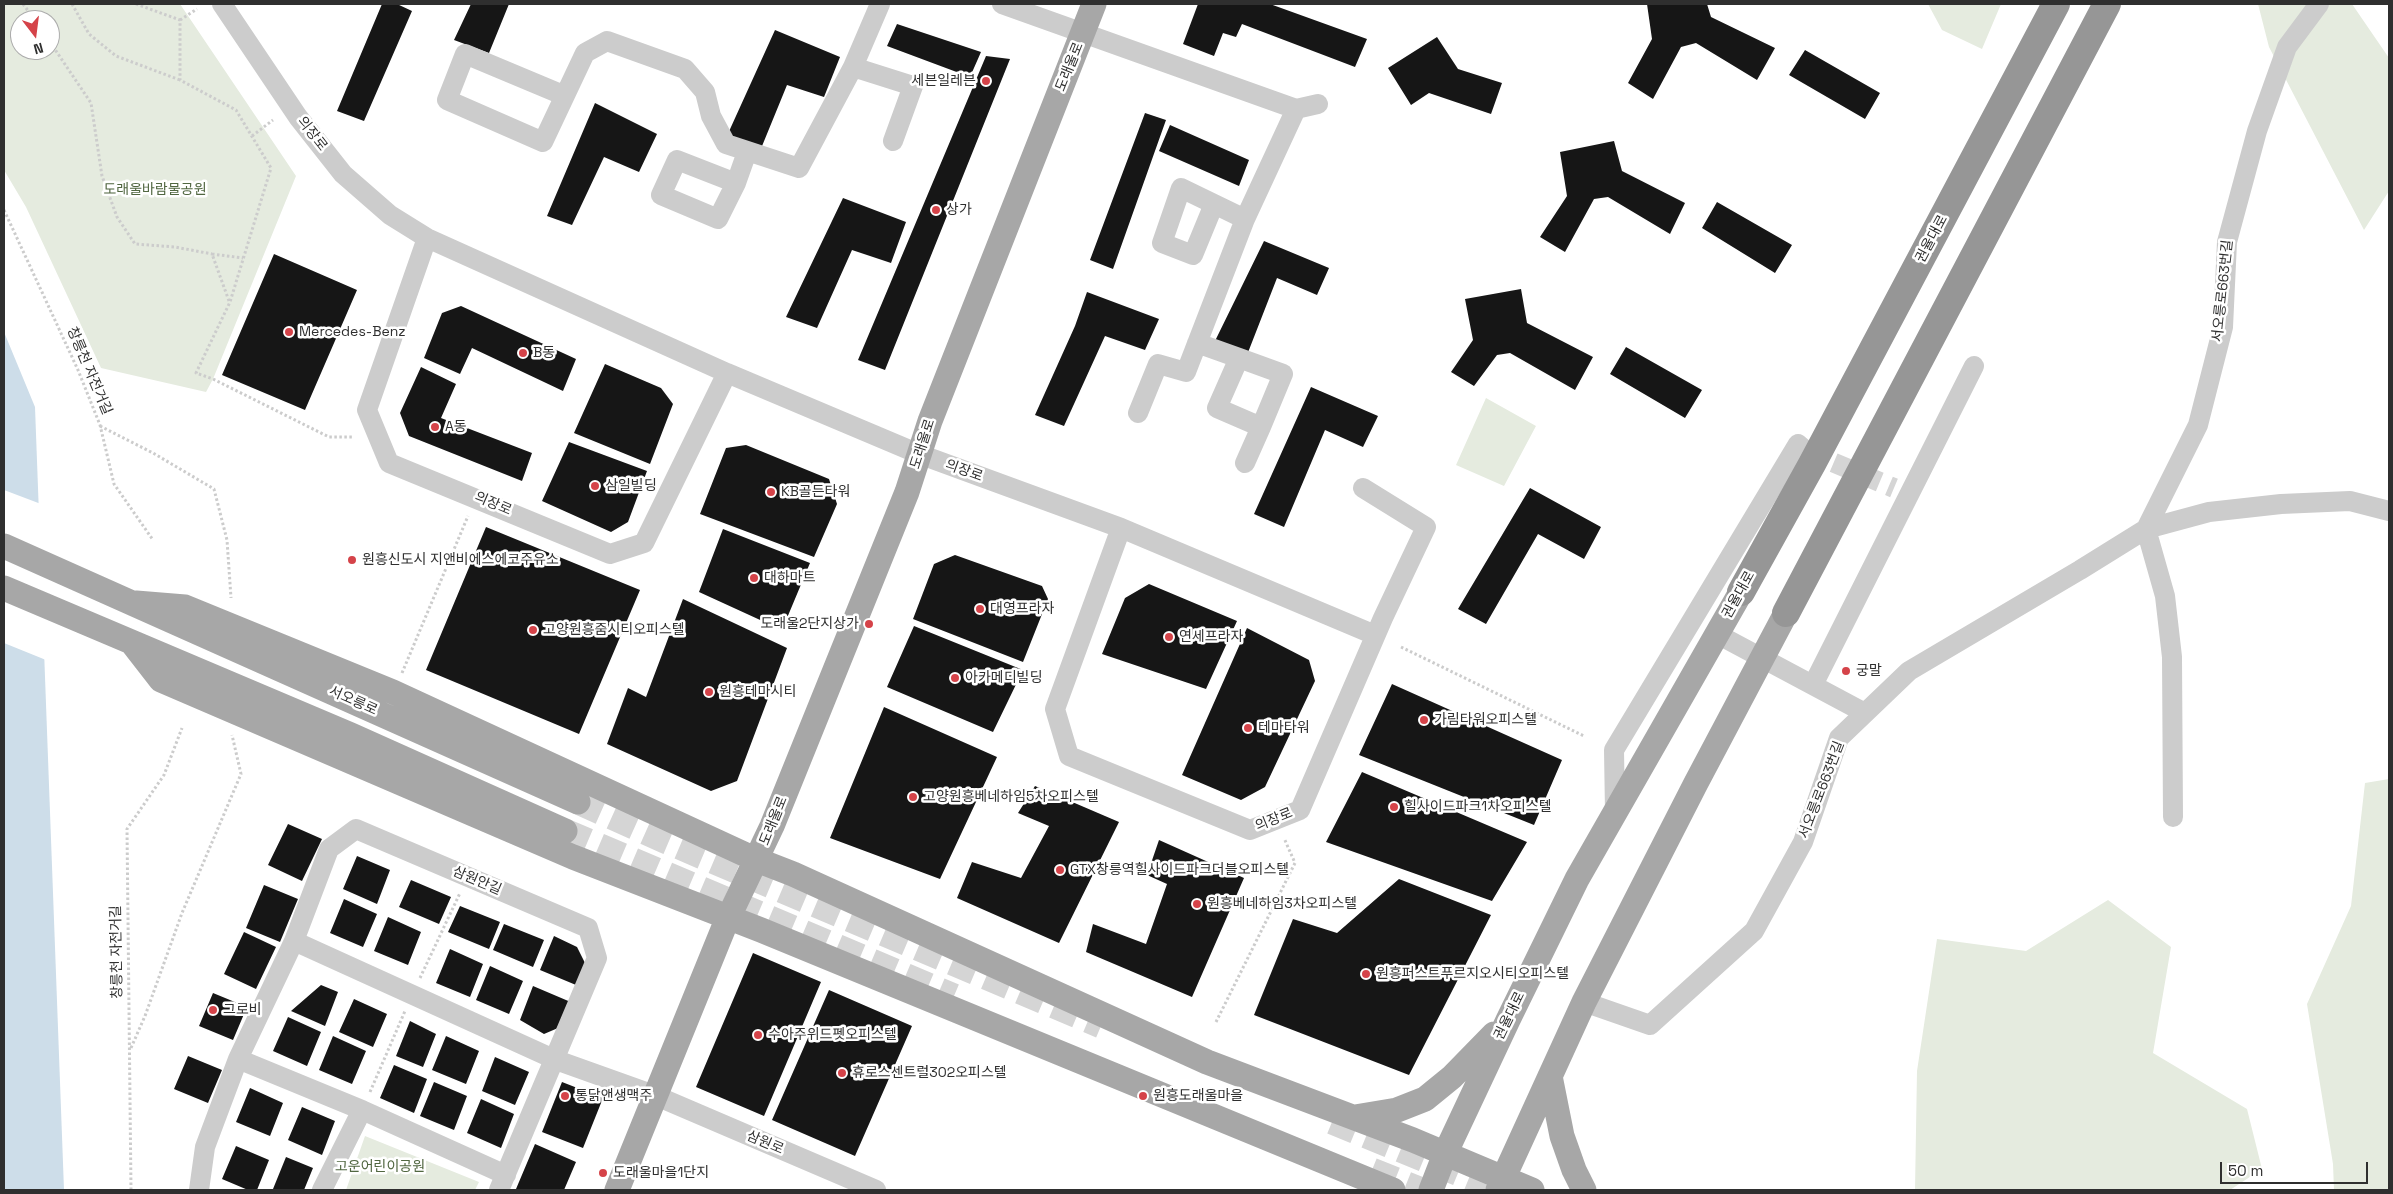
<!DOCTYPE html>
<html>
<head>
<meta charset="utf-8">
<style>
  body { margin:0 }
  #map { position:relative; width:2393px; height:1194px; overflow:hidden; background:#fff; font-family:"Space Grotesk",sans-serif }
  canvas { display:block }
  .frame { position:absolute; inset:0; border:5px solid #2f2f2f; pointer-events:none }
  .north { position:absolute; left:10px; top:10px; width:50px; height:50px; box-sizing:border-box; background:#fff; border:1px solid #acacac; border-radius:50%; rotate:165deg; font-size:14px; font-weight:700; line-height:20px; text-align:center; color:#2f2f2f }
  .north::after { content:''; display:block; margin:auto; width:18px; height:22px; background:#d54349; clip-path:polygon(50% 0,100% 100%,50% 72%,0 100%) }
  .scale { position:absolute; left:2220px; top:1162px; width:148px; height:22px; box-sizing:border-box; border:2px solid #2f2f2f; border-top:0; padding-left:6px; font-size:15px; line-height:18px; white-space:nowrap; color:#2f2f2f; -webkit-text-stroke:4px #fff; paint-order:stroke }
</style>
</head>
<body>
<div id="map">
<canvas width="2393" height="1194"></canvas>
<div class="frame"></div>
<div class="north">N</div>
<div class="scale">50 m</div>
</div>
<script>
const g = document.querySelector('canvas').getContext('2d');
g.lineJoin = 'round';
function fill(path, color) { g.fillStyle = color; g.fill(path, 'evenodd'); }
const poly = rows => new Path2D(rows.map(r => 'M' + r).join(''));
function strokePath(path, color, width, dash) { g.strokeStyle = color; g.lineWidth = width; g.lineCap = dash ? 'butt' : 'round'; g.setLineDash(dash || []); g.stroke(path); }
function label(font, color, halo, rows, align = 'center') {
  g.font = font + ' "Space Grotesk","Noto Sans KR",sans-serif'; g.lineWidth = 5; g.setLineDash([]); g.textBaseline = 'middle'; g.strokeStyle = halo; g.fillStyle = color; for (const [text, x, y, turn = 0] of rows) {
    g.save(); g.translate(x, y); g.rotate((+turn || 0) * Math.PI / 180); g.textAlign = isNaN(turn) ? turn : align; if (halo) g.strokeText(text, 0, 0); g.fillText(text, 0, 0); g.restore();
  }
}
fill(poly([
  [4,4,180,4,296,176,213,379,206,392,101,368,26,207,4,170],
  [20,20,50,20,50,50,20,50],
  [1928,4,2001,4,1982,49,1942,30],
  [2258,4,2352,4,2389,58,2389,191,2364,230,2269,47],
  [1486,398,1536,426,1504,486,1456,465],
  [2389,779,2389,1190,2334,1190,2333,1164,2307,1004,2351,906,2365,783],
  [2108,900,2171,947,2153,1053,2247,1109,2262,1169,2230,1190,1915,1190,1917,1071,1937,939,2026,951],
  [365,1136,479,1182,475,1190,346,1190]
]), '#e5ebdf');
fill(poly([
  [4,332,35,407,64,1190,4,1190]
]), '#cddde9');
fill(poly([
  [4,490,41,504,46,660,4,643]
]), '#fff');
fill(poly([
  [382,4,397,4,412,11,364,121,337,111],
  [471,4,509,4,489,53,454,40],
  [1198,4,1270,4,1367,39,1355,67,1242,24,1236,37,1223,33,1214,56,1183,44],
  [1647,4,1707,4,1711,17,1775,48,1757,80,1696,43,1681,47,1653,99,1628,83,1652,39],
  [897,24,981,52,970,77,887,46],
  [775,30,840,57,824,97,787,85,760,151,726,138],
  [1437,37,1458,69,1502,83,1491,114,1429,93,1411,105,1388,68],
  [1805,50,1880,93,1865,119,1789,75],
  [986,56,1010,59,885,370,858,360],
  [595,103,657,134,639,172,604,157,572,225,547,216],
  [1145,113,1166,120,1113,269,1090,260],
  [1170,125,1249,160,1239,186,1159,151],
  [1614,141,1622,171,1685,203,1670,234,1608,197,1594,199,1565,252,1540,237,1567,196,1560,152],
  [843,198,906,222,891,263,852,250,817,328,786,317],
  [1717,202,1792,245,1775,273,1702,228],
  [1264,241,1329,268,1317,295,1277,278,1247,355,1215,341],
  [274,254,357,290,305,410,222,375],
  [1521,289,1527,323,1593,357,1575,390,1510,353,1497,355,1474,386,1451,372,1473,340,1465,299],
  [1087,292,1159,319,1145,350,1105,336,1064,426,1035,415,1075,326],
  [461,306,576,359,563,391,472,348,460,374,424,358,442,313],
  [1626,347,1702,390,1685,418,1610,374],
  [605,364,661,388,673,404,650,464,574,433],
  [421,367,456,384,441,418,532,453,522,481,409,436,400,413],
  [1311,387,1378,416,1363,447,1325,430,1284,527,1254,514],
  [569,442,647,471,628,522,611,532,542,501],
  [746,445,829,479,837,504,814,557,700,514,726,448],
  [1530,488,1601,527,1584,559,1538,534,1486,624,1458,609],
  [486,527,640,590,579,734,426,670],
  [723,529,810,563,782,630,699,592],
  [955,555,1042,586,1048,599,1023,662,913,619,934,564],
  [1149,584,1237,621,1206,689,1102,654,1125,598],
  [683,599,787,648,737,781,711,791,607,744,628,688,646,697],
  [914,626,1023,670,993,732,887,687],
  [1247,628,1309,660,1315,681,1265,787,1241,800,1182,775],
  [1392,684,1562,760,1534,825,1359,755],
  [884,707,997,757,940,879,830,838],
  [1362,772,1527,842,1492,901,1326,842],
  [1035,786,1119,822,1059,943,957,898,972,862,1021,878,1049,826,1018,813],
  [288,824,322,839,302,881,268,865],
  [1159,840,1244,878,1192,997,1086,952,1093,924,1146,944,1167,884,1147,875],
  [357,856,390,870,377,904,343,889],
  [1399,879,1491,915,1409,1075,1254,1015,1293,919,1337,933],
  [411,880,451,897,439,924,399,907],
  [264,885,298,899,280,942,246,928],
  [344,899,377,914,363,947,330,933],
  [460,906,500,922,489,949,448,932],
  [388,917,421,932,408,965,374,951],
  [504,924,544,940,533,967,493,950],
  [244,932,276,947,256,989,224,974],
  [554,936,577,947,586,965,576,985,540,970],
  [450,949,483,964,470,997,436,983],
  [753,953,821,982,764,1116,696,1087],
  [490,966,523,981,509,1014,476,1000],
  [321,985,338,992,325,1026,291,1011],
  [533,986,573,1003,565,1025,544,1034,520,1020],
  [829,990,912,1026,855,1156,772,1120],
  [213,993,247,1007,233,1040,199,1026],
  [354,999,387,1014,373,1047,339,1032],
  [288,1017,321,1032,307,1066,273,1051],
  [410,1021,436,1034,423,1067,396,1056],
  [333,1036,366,1051,352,1084,319,1070],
  [446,1036,479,1051,466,1084,432,1070],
  [188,1056,222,1070,208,1103,174,1089],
  [495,1057,529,1072,515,1105,482,1091],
  [394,1065,427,1079,414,1113,380,1098],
  [434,1082,467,1096,454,1130,420,1116],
  [562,1082,603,1098,583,1148,542,1132],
  [250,1088,283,1103,270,1136,236,1122],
  [481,1099,514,1114,501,1148,467,1133],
  [302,1107,335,1121,322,1155,288,1140],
  [535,1144,576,1162,564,1190,516,1189],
  [236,1146,269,1160,257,1190,248,1190,222,1179],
  [286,1157,313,1168,304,1190,273,1189]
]), '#161616');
strokePath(poly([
  [1806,451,1894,488]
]), '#d5d5d5', 20, [20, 10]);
strokePath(poly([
  [578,802,665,841,1101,1026],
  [565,831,954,996],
  [1332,1122,1498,1190],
  [1372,1170,1422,1190]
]), '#d5d5d5', 25, [25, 12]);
strokePath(poly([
  [23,4,35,20],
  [72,4,89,34,116,56,180,80],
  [136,4,180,20,180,80,236,110,271,168,230,302,196,373,213,379,329,437,353,437],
  [180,20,197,9],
  [50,42,91,103,102,176,117,217,135,244,175,247,212,254],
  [252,136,273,120],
  [4,210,78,370,100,425,114,484,153,540],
  [229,301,212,254,243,258],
  [100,426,153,453,214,489,227,540,231,598],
  [1401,647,1584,736],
  [402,673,468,516],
  [420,978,460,893],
  [1216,1022,1295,863,1284,838],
  [131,1048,145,1016,182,913,241,774,232,735],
  [370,1092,405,1011],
  [131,1190,127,829,164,775,182,728]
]), '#ccc', 3, [2.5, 2.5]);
strokePath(poly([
  [222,4,298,117,343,174,390,215,427,238,727,373,919,454,1121,528,1375,635],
  [1002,4,1296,109,1318,104],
  [853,67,913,86,893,141],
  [563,95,465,54,447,100,543,142,585,53,607,41,685,69,705,92,711,116,726,144,799,168,853,67,880,4],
  [736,183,677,160,661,195,718,219,736,183,747,152],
  [1214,204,1193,255,1162,243,1181,188,1214,204,1245,219],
  [427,238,367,410,389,463,610,554,644,543,727,373],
  [1197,343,1239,358,1283,374,1261,427,1217,408,1239,358],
  [1138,413,1158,364,1186,372,1245,219,1296,109],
  [1245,463,1261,427],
  [1121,528,1055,709,1069,756,1250,830,1300,810,1383,618,1426,527,1363,488],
  [1717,634,1865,713],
  [1813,685,1974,366],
  [1615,812,1614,750,1798,444,1806,451],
  [2173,817,2172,657,2165,596,2146,529,2198,425,2223,327,2227,242,2257,131,2287,47,2319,4],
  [294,941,556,1060,654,1095,876,1190],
  [1584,1002,1650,1025,1754,931,1803,842,1839,738,1909,671,2080,570,2146,529,2209,512,2281,504,2350,501,2389,511],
  [238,1059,362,1110,506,1175],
  [199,1190,205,1147,238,1059,294,941,329,849,356,829,588,928,597,958,499,1190],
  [322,1190,362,1110]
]), '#ccc', 20);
strokePath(poly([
  [4,546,578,802],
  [4,588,351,735,565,831],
  [136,603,185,607,393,692,757,860,793,874,1207,1062,1413,1140,1532,1190],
  [133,644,161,680,573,857,761,930,1393,1190],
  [1550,1076,1562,1136,1574,1170,1584,1190],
  [1355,1117,1397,1110,1425,1099,1452,1077,1494,1034],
  [617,1190,724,927,772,826,907,492,930,421,1094,4],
  [1431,1190,1445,1154,1508,1020,1577,879,1741,592],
  [1498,1190,1584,1002,1696,783,1786,613]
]), '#a7a7a7', 25);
strokePath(poly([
  [1741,592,1812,464,2056,4],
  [1786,613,2107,4]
]), '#969696', 28);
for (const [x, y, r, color] of [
  [986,81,5,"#d54349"],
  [936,210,5,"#d54349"],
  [289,332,5,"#d54349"],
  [523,353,5,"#d54349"],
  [435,427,5,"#d54349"],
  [595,486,5,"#d54349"],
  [771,492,5,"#d54349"],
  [352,560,5,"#d54349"],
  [754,578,5,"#d54349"],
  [980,609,5,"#d54349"],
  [869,624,5,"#d54349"],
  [533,630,5,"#d54349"],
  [1169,637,5,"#d54349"],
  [1846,671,5,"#d54349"],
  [955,678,5,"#d54349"],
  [709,692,5,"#d54349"],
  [1424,720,5,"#d54349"],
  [1248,728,5,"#d54349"],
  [913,797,5,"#d54349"],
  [1394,807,5,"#d54349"],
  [1060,870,5,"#d54349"],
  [1197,904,5,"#d54349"],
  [1366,974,5,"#d54349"],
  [213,1010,5,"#d54349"],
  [758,1035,5,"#d54349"],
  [842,1073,5,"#d54349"],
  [565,1096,5,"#d54349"],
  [1143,1096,5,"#d54349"],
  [603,1173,5,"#d54349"]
]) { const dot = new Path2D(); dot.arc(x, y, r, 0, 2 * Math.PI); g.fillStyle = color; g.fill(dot); strokePath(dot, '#fff', 2); }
label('14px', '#2f2f2f', '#fff', [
  ["도래울로",1070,67,-68],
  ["의장로",312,134,52],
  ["권율대로",1932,239,-62],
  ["서오릉로663번길",2223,291,-84],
  ["창릉천 자전거길",89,371,67],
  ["도래울로",923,444,-72],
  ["의장로",964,471,20],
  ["의장로",493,504,23],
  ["권율대로",1739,595,-61],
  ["서오릉로",353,701,24],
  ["서오릉로663번길",1822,790,-69],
  ["의장로",1274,820,-22],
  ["도래울로",774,821,-68],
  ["삼원안길",477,881,23],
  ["창릉천 자전거길",117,952,-91],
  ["권율대로",1510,1016,-64],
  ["삼원로",765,1143,23]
]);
label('14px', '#2f2f2f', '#fff', [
  ["세븐일레븐",976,81,"right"],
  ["상가",946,210],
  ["Mercedes-Benz",299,332],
  ["B동",533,353],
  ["A동",445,427],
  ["삼일빌딩",605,486],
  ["KB골든타워",781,492],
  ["원흥신도시 지앤비에스에코주유소",362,560],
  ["대하마트",764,578],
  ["대영프라자",990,609],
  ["도래울2단지상가",859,624,"right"],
  ["고양원흥줌시티오피스텔",543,630],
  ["연세프라자",1179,637],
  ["궁말",1856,671],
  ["아카메디빌딩",965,678],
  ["원흥테마시티",719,692],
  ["가림타워오피스텔",1434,720],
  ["테마타워",1258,728],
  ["고양원흥베네하임5차오피스텔",923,797],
  ["힐사이드파크1차오피스텔",1404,807],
  ["GTX창릉역힐사이드파크더블오피스텔",1070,870],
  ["원흥베네하임3차오피스텔",1207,904],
  ["원흥퍼스트푸르지오시티오피스텔",1376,974],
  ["그로비",223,1010],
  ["수아주위드펫오피스텔",768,1035],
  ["휴로스센트럴302오피스텔",852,1073],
  ["통닭앤생맥주",575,1096],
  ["원흥도래울마을",1153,1096],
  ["도래울마을1단지",613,1173]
], 'left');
label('14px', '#516741', '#fff', [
  ["도래울바람물공원",155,190],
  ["고운어린이공원",380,1167]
]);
</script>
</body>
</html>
